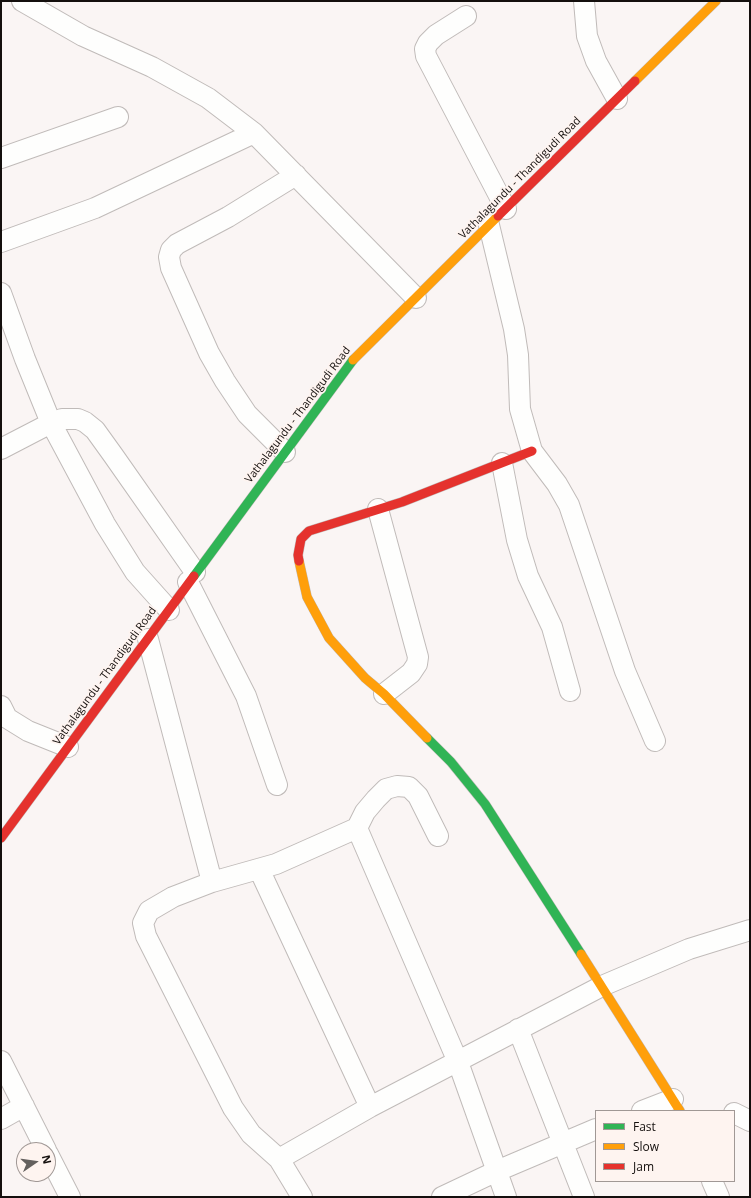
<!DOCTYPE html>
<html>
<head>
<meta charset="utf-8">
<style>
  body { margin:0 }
  #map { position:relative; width:751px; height:1198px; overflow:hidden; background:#faf5f4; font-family:"Open Sans",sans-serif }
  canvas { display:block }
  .frame { position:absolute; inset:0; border:2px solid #140f0d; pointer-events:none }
  .legend { position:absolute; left:595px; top:1110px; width:140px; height:72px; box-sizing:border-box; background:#fef4f0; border:1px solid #a09895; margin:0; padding:5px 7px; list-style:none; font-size:12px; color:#140f0d }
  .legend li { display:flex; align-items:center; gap:8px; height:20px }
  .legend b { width:20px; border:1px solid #a09895 }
  .north { position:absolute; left:16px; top:1142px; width:40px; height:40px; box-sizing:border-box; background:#fef4f0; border:1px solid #a09895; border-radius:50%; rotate:77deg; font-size:11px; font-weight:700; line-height:16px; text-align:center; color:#140f0d }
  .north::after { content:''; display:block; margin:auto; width:14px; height:18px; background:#64605e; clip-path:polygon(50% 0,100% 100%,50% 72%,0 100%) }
</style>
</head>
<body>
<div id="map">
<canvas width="751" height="1198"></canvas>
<div class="frame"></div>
<ul class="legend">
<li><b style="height:5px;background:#30b455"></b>Fast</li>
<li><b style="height:5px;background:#ff9f0a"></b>Slow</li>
<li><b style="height:5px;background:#e5322d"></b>Jam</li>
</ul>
<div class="north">N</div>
</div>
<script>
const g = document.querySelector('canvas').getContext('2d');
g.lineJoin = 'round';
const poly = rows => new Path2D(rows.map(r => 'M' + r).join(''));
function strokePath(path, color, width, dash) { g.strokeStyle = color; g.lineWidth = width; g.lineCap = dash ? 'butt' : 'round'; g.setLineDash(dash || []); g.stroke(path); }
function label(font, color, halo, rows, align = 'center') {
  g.font = font + ' "Open Sans",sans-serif'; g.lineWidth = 3.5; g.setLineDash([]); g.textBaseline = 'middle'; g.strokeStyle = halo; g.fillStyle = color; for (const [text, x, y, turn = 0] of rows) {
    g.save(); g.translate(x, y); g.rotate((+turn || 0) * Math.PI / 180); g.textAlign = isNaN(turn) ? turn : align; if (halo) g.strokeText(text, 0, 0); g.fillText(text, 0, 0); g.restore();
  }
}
const street = poly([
  [22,1,83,36,152,67,208,98,254,133,416,298],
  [584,1,587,36,596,61,617,99],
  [466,16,436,35,428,43,425,49,426,56,506,209],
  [1,158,118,117],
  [489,225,514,329,518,355,520,409,532,451,557,484,569,505,625,671,655,741],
  [1,242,95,208,254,133],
  [1,293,25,359,51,423,105,524,135,572,169,610],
  [1,449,51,423,62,419,78,419,85,422,95,430,113,455,195,572],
  [285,452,247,414,225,381,209,353,171,268,169,257,171,250,177,244,228,217,296,175],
  [502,463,517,540,528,576,552,627,570,691],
  [378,509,418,657,417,664,411,673,384,694],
  [188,582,246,696,277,785],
  [148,639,212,882],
  [1,706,7,718,28,731,68,747],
  [357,828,458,1062,506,1197],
  [259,869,370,1107],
  [518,1029,584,1197],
  [1,1061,46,1150],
  [642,1111,673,1099],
  [734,1113,750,1121],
  [1,1119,24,1106],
  [48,1154,70,1197],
  [279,1159,370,1107,602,986,689,949,750,930],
  [712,1181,719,1197],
  [302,1197,279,1159,251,1134,233,1108,146,936,143,923,149,911,173,897,212,882,276,864,357,828,365,812,376,799,386,789,397,786,409,787,418,796,438,836],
  [442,1197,497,1171,596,1129]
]);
const fast = poly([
  [194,576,353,360],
  [427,738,451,762,485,804,581,954]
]);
const slow = poly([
  [635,81,716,1],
  [353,360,498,216],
  [299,561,307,597,329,638,365,678,384,694,427,738],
  [581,954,680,1111]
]);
const jam = poly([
  [498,216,635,81],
  [299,561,298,555,301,539,309,531,402,502,532,451],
  [1,838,194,576]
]);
strokePath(street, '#c0bbb9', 22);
strokePath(fast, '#c0bbb9', 10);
strokePath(slow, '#c0bbb9', 10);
strokePath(jam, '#c0bbb9', 10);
strokePath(street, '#fefefd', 20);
strokePath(fast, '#30b455', 9);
strokePath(slow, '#ff9f0a', 9);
strokePath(jam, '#e5322d', 9);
label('11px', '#140f0d', '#fef4f0', [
  ["Vathalagundu - Thandigudi Road",520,178,-45],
  ["Vathalagundu - Thandigudi Road",298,415,-53],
  ["Vathalagundu - Thandigudi Road",105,676,-54]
]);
</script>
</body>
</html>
